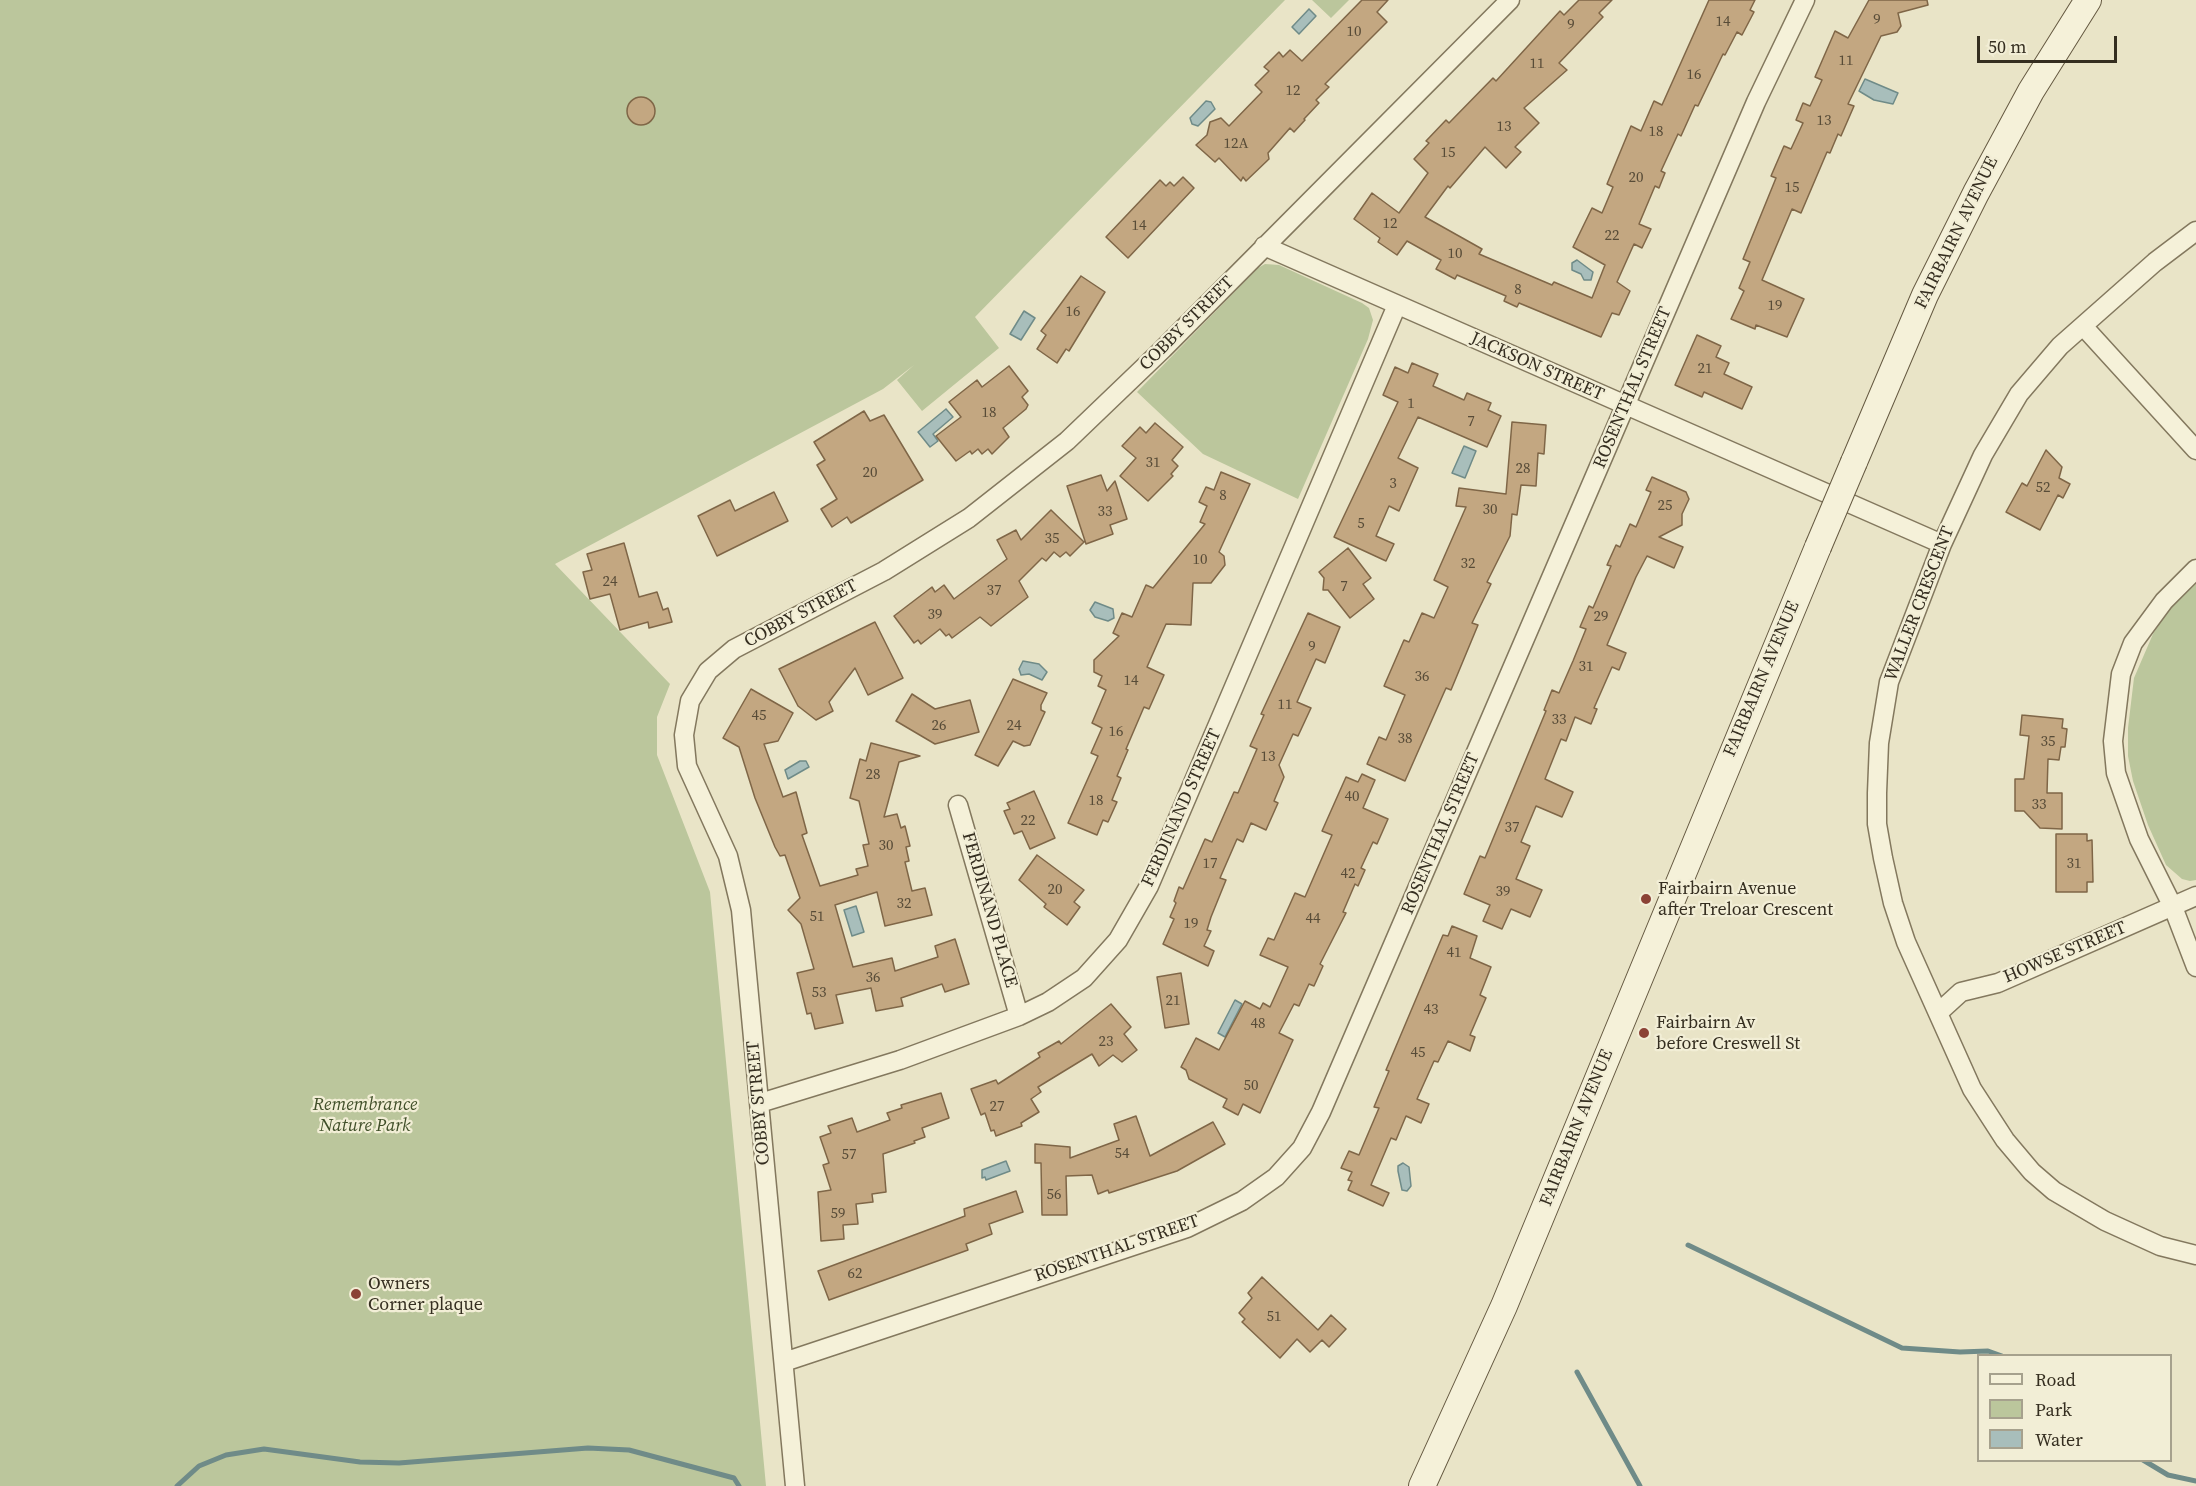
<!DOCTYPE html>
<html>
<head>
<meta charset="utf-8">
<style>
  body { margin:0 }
  #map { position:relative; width:2196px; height:1486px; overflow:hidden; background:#e9e4c7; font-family:"Source Serif 4",serif }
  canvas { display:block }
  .legend { position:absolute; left:1977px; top:1354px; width:195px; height:108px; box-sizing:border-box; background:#f2eed6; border:2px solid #a6a18d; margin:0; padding:8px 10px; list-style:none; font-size:18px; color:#352e20 }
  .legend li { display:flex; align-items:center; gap:12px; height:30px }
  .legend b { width:30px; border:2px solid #a6a18d }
  .scale { position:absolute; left:1977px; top:36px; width:140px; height:27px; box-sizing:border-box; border:3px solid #352e20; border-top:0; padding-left:8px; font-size:18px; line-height:21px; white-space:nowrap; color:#352e20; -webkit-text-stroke:4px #f2eed6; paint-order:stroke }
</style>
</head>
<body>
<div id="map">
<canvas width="2196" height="1486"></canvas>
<ul class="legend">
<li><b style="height:8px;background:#f5f1d9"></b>Road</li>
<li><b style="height:16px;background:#bbc69c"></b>Park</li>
<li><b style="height:16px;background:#a8bebb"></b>Water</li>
</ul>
<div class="scale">50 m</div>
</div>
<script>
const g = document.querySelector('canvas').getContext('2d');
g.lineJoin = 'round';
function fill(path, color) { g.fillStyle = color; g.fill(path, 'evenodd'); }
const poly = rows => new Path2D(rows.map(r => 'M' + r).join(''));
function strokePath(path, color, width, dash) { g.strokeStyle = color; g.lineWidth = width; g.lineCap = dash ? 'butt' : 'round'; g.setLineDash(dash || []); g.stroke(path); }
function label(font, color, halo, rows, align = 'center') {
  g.font = font + ' "Source Serif 4",serif'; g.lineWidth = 4.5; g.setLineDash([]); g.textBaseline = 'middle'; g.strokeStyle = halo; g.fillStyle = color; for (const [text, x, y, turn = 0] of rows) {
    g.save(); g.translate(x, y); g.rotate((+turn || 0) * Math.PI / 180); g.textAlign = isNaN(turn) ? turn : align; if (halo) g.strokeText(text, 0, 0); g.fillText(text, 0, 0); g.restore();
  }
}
fill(poly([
  [0,0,1285,0,975,317,999,348,922,411,897,380,914,365,883,389,555,564,670,684,657,717,657,755,710,892,766,1486,0,1486],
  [1312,0,1349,0,1331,18],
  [1265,264,1279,265,1362,303,1369,308,1373,320,1368,339,1298,499,1203,454,1137,392,1258,268],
  [2196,581,2196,880,2190,881,2182,879,2166,865,2148,825,2133,781,2128,756,2128,728,2134,678,2153,634,2167,611]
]), '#bbc69c');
const water = poly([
  [1309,9,1316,16,1299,34,1292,27,1309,9],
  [1865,79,1898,93,1893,104,1874,100,1859,91,1865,79],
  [1206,101,1211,102,1215,109,1198,126,1192,124,1190,118,1206,101],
  [1577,260,1593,272,1591,280,1584,280,1581,274,1572,270,1572,263,1577,260],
  [1024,311,1035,318,1021,340,1010,334,1024,311],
  [946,409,953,417,933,434,938,441,930,447,918,432,946,409],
  [1464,446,1476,451,1465,478,1452,473,1464,446],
  [1095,602,1113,609,1114,618,1108,621,1095,617,1090,610,1095,602],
  [1023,661,1039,664,1047,672,1042,680,1029,674,1021,675,1019,669,1023,661],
  [800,761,806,761,809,767,788,779,785,770,800,761],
  [856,906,864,932,852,936,844,910,856,906],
  [1235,1000,1242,1004,1225,1037,1218,1033,1235,1000],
  [1006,1161,1010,1171,986,1180,985,1177,982,1178,982,1170,1006,1161],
  [1403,1163,1409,1167,1411,1186,1407,1191,1402,1190,1398,1171,1398,1166,1403,1163]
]);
fill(water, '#a8bebb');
strokePath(water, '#6f8b88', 1.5);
strokePath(poly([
  [1688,1245,1902,1348,1960,1352,1988,1351,2002,1356],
  [1577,1372,1640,1486],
  [2143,1460,2168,1475,2196,1481],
  [177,1486,199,1466,226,1455,264,1449,360,1462,399,1463,588,1448,629,1450,734,1478,739,1486]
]), '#6f8b88', 5);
const building = poly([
  [1362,0,1388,0,1377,12,1387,22,1325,84,1329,87,1316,100,1319,103,1304,119,1305,120,1294,132,1290,128,1268,153,1269,159,1246,181,1243,177,1241,181,1219,158,1215,162,1196,145,1207,135,1210,122,1221,118,1229,126,1262,92,1255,85,1269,71,1264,67,1279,52,1283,57,1290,50,1302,61,1362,0],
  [1579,0,1612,0,1599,13,1603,17,1559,63,1567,70,1524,108,1539,123,1515,147,1521,152,1506,168,1485,147,1450,188,1448,186,1425,217,1482,249,1479,254,1552,285,1554,282,1592,298,1605,265,1573,247,1592,208,1602,213,1613,187,1607,184,1631,126,1641,131,1654,101,1662,105,1709,0,1755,0,1750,10,1754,12,1742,35,1737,32,1725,55,1723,54,1698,106,1695,105,1681,136,1678,134,1661,171,1665,173,1659,188,1655,186,1639,224,1651,229,1642,248,1634,244,1617,282,1630,291,1619,315,1612,313,1601,337,1519,303,1517,307,1504,301,1506,296,1457,275,1455,279,1436,269,1441,260,1407,241,1397,255,1378,242,1380,238,1354,219,1372,193,1399,213,1428,173,1414,159,1429,143,1426,141,1446,120,1449,123,1493,78,1496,81,1560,11,1564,15,1579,0],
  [1869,0,1927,0,1928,5,1898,13,1901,26,1897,32,1881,36,1848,104,1854,106,1841,136,1838,134,1830,153,1827,152,1801,213,1792,209,1762,280,1804,299,1787,337,1756,325,1755,329,1731,319,1744,291,1739,288,1750,262,1743,259,1776,178,1771,176,1784,146,1791,149,1803,123,1796,120,1803,103,1810,106,1822,80,1815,77,1835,31,1848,38,1869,0],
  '627 111a14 14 0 1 1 28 0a14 14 0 1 1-28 0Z',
  [1183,177,1194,188,1128,258,1106,237,1160,180,1166,186,1170,182,1174,186,1183,177],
  [1081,276,1105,292,1069,351,1066,349,1057,363,1037,349,1046,335,1041,331,1081,276],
  [1697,335,1721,346,1716,357,1729,363,1724,374,1752,387,1742,409,1704,392,1702,397,1675,385,1697,335],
  [1412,363,1438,374,1433,386,1464,400,1467,393,1491,403,1488,410,1501,416,1487,447,1418,417,1398,458,1418,468,1399,511,1389,506,1376,536,1394,544,1386,561,1334,537,1398,402,1383,395,1395,367,1408,373,1412,363],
  [1009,366,1028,391,1022,397,1028,405,1026,409,1003,428,1009,437,992,454,988,449,982,454,978,449,972,454,970,451,956,461,936,436,961,417,949,402,977,380,982,387,1009,366],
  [864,411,870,421,884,415,923,480,851,523,847,517,832,527,821,509,837,499,817,465,825,460,814,442,864,411],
  [1512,422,1546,425,1544,454,1538,453,1536,486,1521,485,1517,515,1512,514,1510,536,1487,582,1491,584,1472,623,1478,625,1451,690,1446,688,1405,781,1367,764,1379,737,1386,740,1405,695,1384,686,1404,640,1409,642,1422,613,1434,618,1448,587,1434,580,1466,507,1456,506,1459,488,1506,494,1512,422],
  [1155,423,1183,447,1172,460,1178,466,1171,474,1173,476,1148,501,1120,476,1136,458,1122,446,1140,427,1146,433,1155,423],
  [2046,450,2062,467,2059,478,2070,484,2063,498,2058,495,2040,530,2006,512,2022,483,2027,486,2046,450],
  [1221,472,1250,484,1219,552,1224,556,1225,565,1211,583,1193,583,1191,625,1166,624,1147,667,1164,675,1149,709,1144,707,1126,749,1128,750,1117,776,1121,778,1112,800,1117,802,1108,822,1103,820,1097,835,1068,823,1098,756,1091,753,1102,728,1092,723,1106,690,1098,686,1102,676,1094,672,1094,660,1119,636,1113,633,1122,613,1132,617,1146,585,1153,588,1205,524,1200,522,1207,506,1199,502,1206,487,1214,490,1221,472],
  [1101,475,1107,491,1115,481,1127,519,1110,525,1113,534,1086,544,1067,486,1101,475],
  [1652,477,1686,492,1689,499,1682,514,1682,525,1659,537,1683,547,1674,568,1647,556,1636,577,1607,645,1626,653,1619,670,1612,667,1594,708,1597,709,1591,724,1575,717,1566,741,1561,739,1545,779,1573,792,1562,817,1536,806,1521,842,1530,846,1516,879,1542,890,1530,917,1511,909,1502,929,1483,921,1490,905,1464,894,1480,856,1485,858,1546,711,1544,710,1552,690,1559,693,1573,661,1586,629,1580,627,1589,606,1593,608,1611,566,1607,565,1616,545,1620,547,1630,524,1636,527,1651,492,1646,490,1652,477],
  [774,492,788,521,717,556,698,516,730,500,735,511,774,492],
  [1051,510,1084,542,1070,556,1066,552,1060,557,1054,552,1046,561,1042,558,1019,581,1028,597,991,626,980,617,952,638,949,634,946,636,940,629,921,644,918,640,914,643,894,616,932,587,935,592,944,585,954,599,1007,559,997,540,1016,530,1021,540,1051,510],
  [624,543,639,597,657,592,663,610,668,608,672,622,649,628,648,622,620,630,610,594,590,599,583,572,592,570,587,554,624,543],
  [1348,548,1371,578,1363,584,1374,599,1350,618,1328,590,1323,590,1324,578,1319,572,1348,548],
  [1308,613,1340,627,1325,663,1316,659,1297,702,1311,708,1298,736,1293,734,1279,765,1284,777,1274,801,1278,803,1266,830,1251,823,1243,842,1237,839,1220,878,1226,880,1211,917,1207,930,1211,931,1204,946,1214,951,1208,966,1163,944,1174,919,1170,917,1176,903,1174,901,1179,887,1183,889,1205,839,1212,842,1234,792,1238,793,1257,749,1250,746,1264,715,1261,714,1308,613],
  [875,622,903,678,868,695,855,668,829,702,833,711,816,720,798,706,779,669,875,622],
  [1013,679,1047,693,1041,705,1041,710,1045,712,1030,745,1024,746,1013,741,998,766,975,755,1013,679],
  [751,689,793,713,778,741,764,744,783,797,796,792,807,833,802,835,820,886,858,875,856,869,868,866,863,845,869,844,859,801,850,798,860,759,866,761,871,743,920,756,899,762,884,817,897,814,901,828,905,826,910,846,906,847,909,861,905,862,912,891,925,888,932,915,885,926,877,892,835,905,853,967,892,958,895,971,938,957,935,946,955,939,969,984,945,992,942,984,901,998,903,1006,876,1011,871,988,836,995,843,1023,815,1029,811,1013,807,1014,797,973,814,969,801,924,788,910,800,898,785,855,780,856,775,847,755,798,739,747,723,738,751,689],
  [912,694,935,709,970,700,979,732,935,744,896,721,912,694],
  [2022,715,2063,719,2062,728,2067,729,2065,747,2061,747,2059,760,2048,759,2047,793,2062,793,2062,829,2040,828,2024,811,2015,811,2015,779,2024,779,2029,736,2020,735,2022,715],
  [1362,774,1375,780,1363,808,1388,819,1377,844,1373,842,1361,868,1365,870,1358,886,1355,884,1343,912,1346,913,1320,964,1323,966,1314,986,1309,984,1299,1006,1294,1004,1279,1033,1293,1040,1260,1113,1243,1104,1238,1115,1223,1107,1227,1099,1189,1079,1186,1070,1181,1067,1196,1038,1219,1050,1245,1001,1260,1009,1263,1003,1270,1007,1288,967,1260,955,1268,938,1274,940,1295,893,1305,897,1332,835,1322,831,1346,777,1358,782,1362,774],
  [1034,791,1055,838,1030,849,1022,831,1014,834,1004,811,1010,809,1007,803,1034,791],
  [2056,834,2087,834,2087,841,2092,840,2093,882,2087,882,2087,892,2056,892,2056,834],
  [1037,855,1084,890,1074,902,1080,907,1067,925,1044,907,1046,904,1019,880,1037,855],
  [1452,926,1477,936,1470,958,1491,967,1480,995,1486,998,1470,1035,1475,1037,1470,1051,1448,1041,1438,1062,1434,1061,1417,1099,1429,1104,1421,1123,1406,1116,1396,1140,1391,1138,1371,1185,1389,1193,1383,1206,1348,1190,1352,1181,1348,1180,1352,1172,1341,1168,1349,1151,1359,1155,1379,1108,1374,1107,1389,1071,1386,1070,1443,935,1448,936,1452,926],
  [1181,973,1189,1024,1165,1028,1157,977,1181,973],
  [1111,1004,1131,1027,1124,1034,1137,1050,1122,1062,1113,1055,1099,1066,1092,1054,1038,1087,1041,1092,1031,1099,1039,1112,1021,1123,1022,1126,996,1136,994,1130,991,1131,985,1113,981,1115,971,1089,996,1080,998,1084,1040,1057,1038,1053,1059,1041,1061,1044,1111,1004],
  [941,1093,949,1118,922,1128,925,1137,914,1141,915,1143,883,1154,886,1192,872,1194,873,1202,856,1204,858,1224,843,1225,844,1239,821,1241,818,1192,831,1190,823,1165,829,1163,820,1137,831,1133,828,1126,852,1118,857,1132,890,1120,887,1113,902,1108,901,1105,941,1093],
  [1136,1116,1150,1156,1213,1122,1225,1144,1177,1171,1109,1193,1108,1190,1098,1194,1092,1175,1066,1176,1067,1215,1042,1215,1041,1163,1035,1163,1035,1144,1070,1147,1070,1158,1119,1140,1114,1124,1136,1116],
  [1016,1191,1023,1212,989,1224,992,1234,966,1244,968,1250,829,1300,818,1271,965,1216,964,1209,1016,1191],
  [1262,1277,1318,1330,1331,1315,1346,1329,1329,1347,1322,1340,1310,1352,1297,1339,1280,1358,1242,1322,1245,1319,1239,1313,1252,1298,1248,1293,1262,1277]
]);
fill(building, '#c3a781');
strokePath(building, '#7f6647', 1.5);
const minor = poly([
  [2196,231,2155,262,2060,346,2019,394,1983,455,1942,544,1889,682,1879,743,1877,793,1877,824,1883,858,1893,903,1906,942,1972,1089,2005,1140,2032,1172,2054,1191,2105,1221,2160,1246,2196,1255],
  [1264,246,1942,544],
  [2083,326,2196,450],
  [2196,569,2164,601,2133,643,2121,674,2113,741,2116,773,2139,839,2173,907,2196,967],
  [958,805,1019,1016],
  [1938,1013,1961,992,1998,983,2196,896],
  [760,1103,900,1060,1019,1016,1048,1002,1084,978,1118,940,1149,886,1397,305],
  [784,1362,1187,1228,1242,1201,1276,1177,1302,1148,1321,1112,1756,102,1805,0],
  [795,1486,741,910,728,856,687,766,684,735,690,701,708,671,734,649,884,571,969,518,1067,441,1163,349,1510,0]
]);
const secondary = poly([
  [1854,462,1925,295,1976,193,2031,91,2088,0],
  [1422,1486,1504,1306,1818,547]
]);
strokePath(minor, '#83785e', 21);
strokePath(secondary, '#655941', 28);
strokePath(minor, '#f5f1d9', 18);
strokePath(secondary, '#f5f1d9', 26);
const secondaryBridge = poly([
  [1818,547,1854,462]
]);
strokePath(secondaryBridge, '#655941', 28, []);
strokePath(secondaryBridge, '#f5f1d9', 26);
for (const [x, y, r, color] of [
  [1646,899,6,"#8b4235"],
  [1644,1033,6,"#8b4235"],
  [356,1294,6,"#8b4235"]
]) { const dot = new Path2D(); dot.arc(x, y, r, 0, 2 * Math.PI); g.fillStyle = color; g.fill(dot); strokePath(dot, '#f2eed6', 2); }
label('15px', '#584c38', null, [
  ["9",1877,20],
  ["14",1723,22],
  ["9",1571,25],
  ["10",1354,32],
  ["11",1846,61],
  ["11",1537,64],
  ["16",1694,75],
  ["12",1293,91],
  ["13",1824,121],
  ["13",1504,127],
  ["18",1656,132],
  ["12A",1236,144],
  ["15",1448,153],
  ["20",1636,178],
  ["15",1792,188],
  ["12",1390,224],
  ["14",1139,226],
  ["22",1612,236],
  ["10",1455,254],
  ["8",1518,290],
  ["19",1775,306],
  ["16",1073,312],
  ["21",1705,369],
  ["1",1411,404],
  ["18",989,413],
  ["7",1471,422],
  ["31",1153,463],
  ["28",1523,469],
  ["20",870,473],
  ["3",1393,484],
  ["52",2043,488],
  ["8",1223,496],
  ["25",1665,506],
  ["30",1490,510],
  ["33",1105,512],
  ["5",1361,524],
  ["35",1052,539],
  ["10",1200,560],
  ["32",1468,564],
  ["24",610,582],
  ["7",1344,587],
  ["37",994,591],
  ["39",935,615],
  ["29",1601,617],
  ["9",1312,647],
  ["31",1586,667],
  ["36",1422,677],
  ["14",1131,681],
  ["11",1285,705],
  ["45",759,716],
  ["33",1559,720],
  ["26",939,726],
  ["24",1014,726],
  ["16",1116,732],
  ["38",1405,739],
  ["35",2048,742],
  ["13",1268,757],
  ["28",873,775],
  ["40",1352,797],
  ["18",1096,801],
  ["33",2039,805],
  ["22",1028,821],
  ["37",1512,828],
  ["30",886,846],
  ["17",1210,864],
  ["31",2074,864],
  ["42",1348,874],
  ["20",1055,890],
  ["39",1503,892],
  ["32",904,904],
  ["51",817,917],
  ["44",1313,919],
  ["19",1191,924],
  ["41",1454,953],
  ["36",873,978],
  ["53",819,993],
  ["21",1173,1001],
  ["43",1431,1010],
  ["48",1258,1024],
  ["23",1106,1042],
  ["45",1418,1053],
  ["50",1251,1086],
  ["27",997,1107],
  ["54",1122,1154],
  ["57",849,1155],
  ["56",1054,1195],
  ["59",838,1214],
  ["62",855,1274],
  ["51",1274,1317]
]);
label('18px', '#352e20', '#f2eed6', [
  ["FAIRBAIRN AVENUE",1957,233,-64],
  ["COBBY STREET",1187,324,-45],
  ["JACKSON STREET",1537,367,24],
  ["ROSENTHAL STREET",1633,388,-67],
  ["WALLER CRESCENT",1920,604,-69],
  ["COBBY STREET",801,614,-28],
  ["FAIRBAIRN AVENUE",1762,679,-67],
  ["FERDINAND STREET",1182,808,-66],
  ["ROSENTHAL STREET",1441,834,-67],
  ["FERDINAND PLACE",989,910,74],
  ["HOWSE STREET",2065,953,-23],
  ["COBBY STREET",759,1103,-95],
  ["FAIRBAIRN AVENUE",1577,1128,-68],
  ["ROSENTHAL STREET",1117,1249,-19]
]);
label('18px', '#352e20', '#f2eed6', [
  ["Fairbairn Avenue",1658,889],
  ["after Treloar Crescent",1658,910],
  ["Fairbairn Av",1656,1023],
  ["before Creswell St",1656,1044],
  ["Owners",368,1284],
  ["Corner plaque",368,1305]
], 'left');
label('italic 18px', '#404f29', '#f2eed6', [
  ["Remembrance",365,1105],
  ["Nature Park",365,1126]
]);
</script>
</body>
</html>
